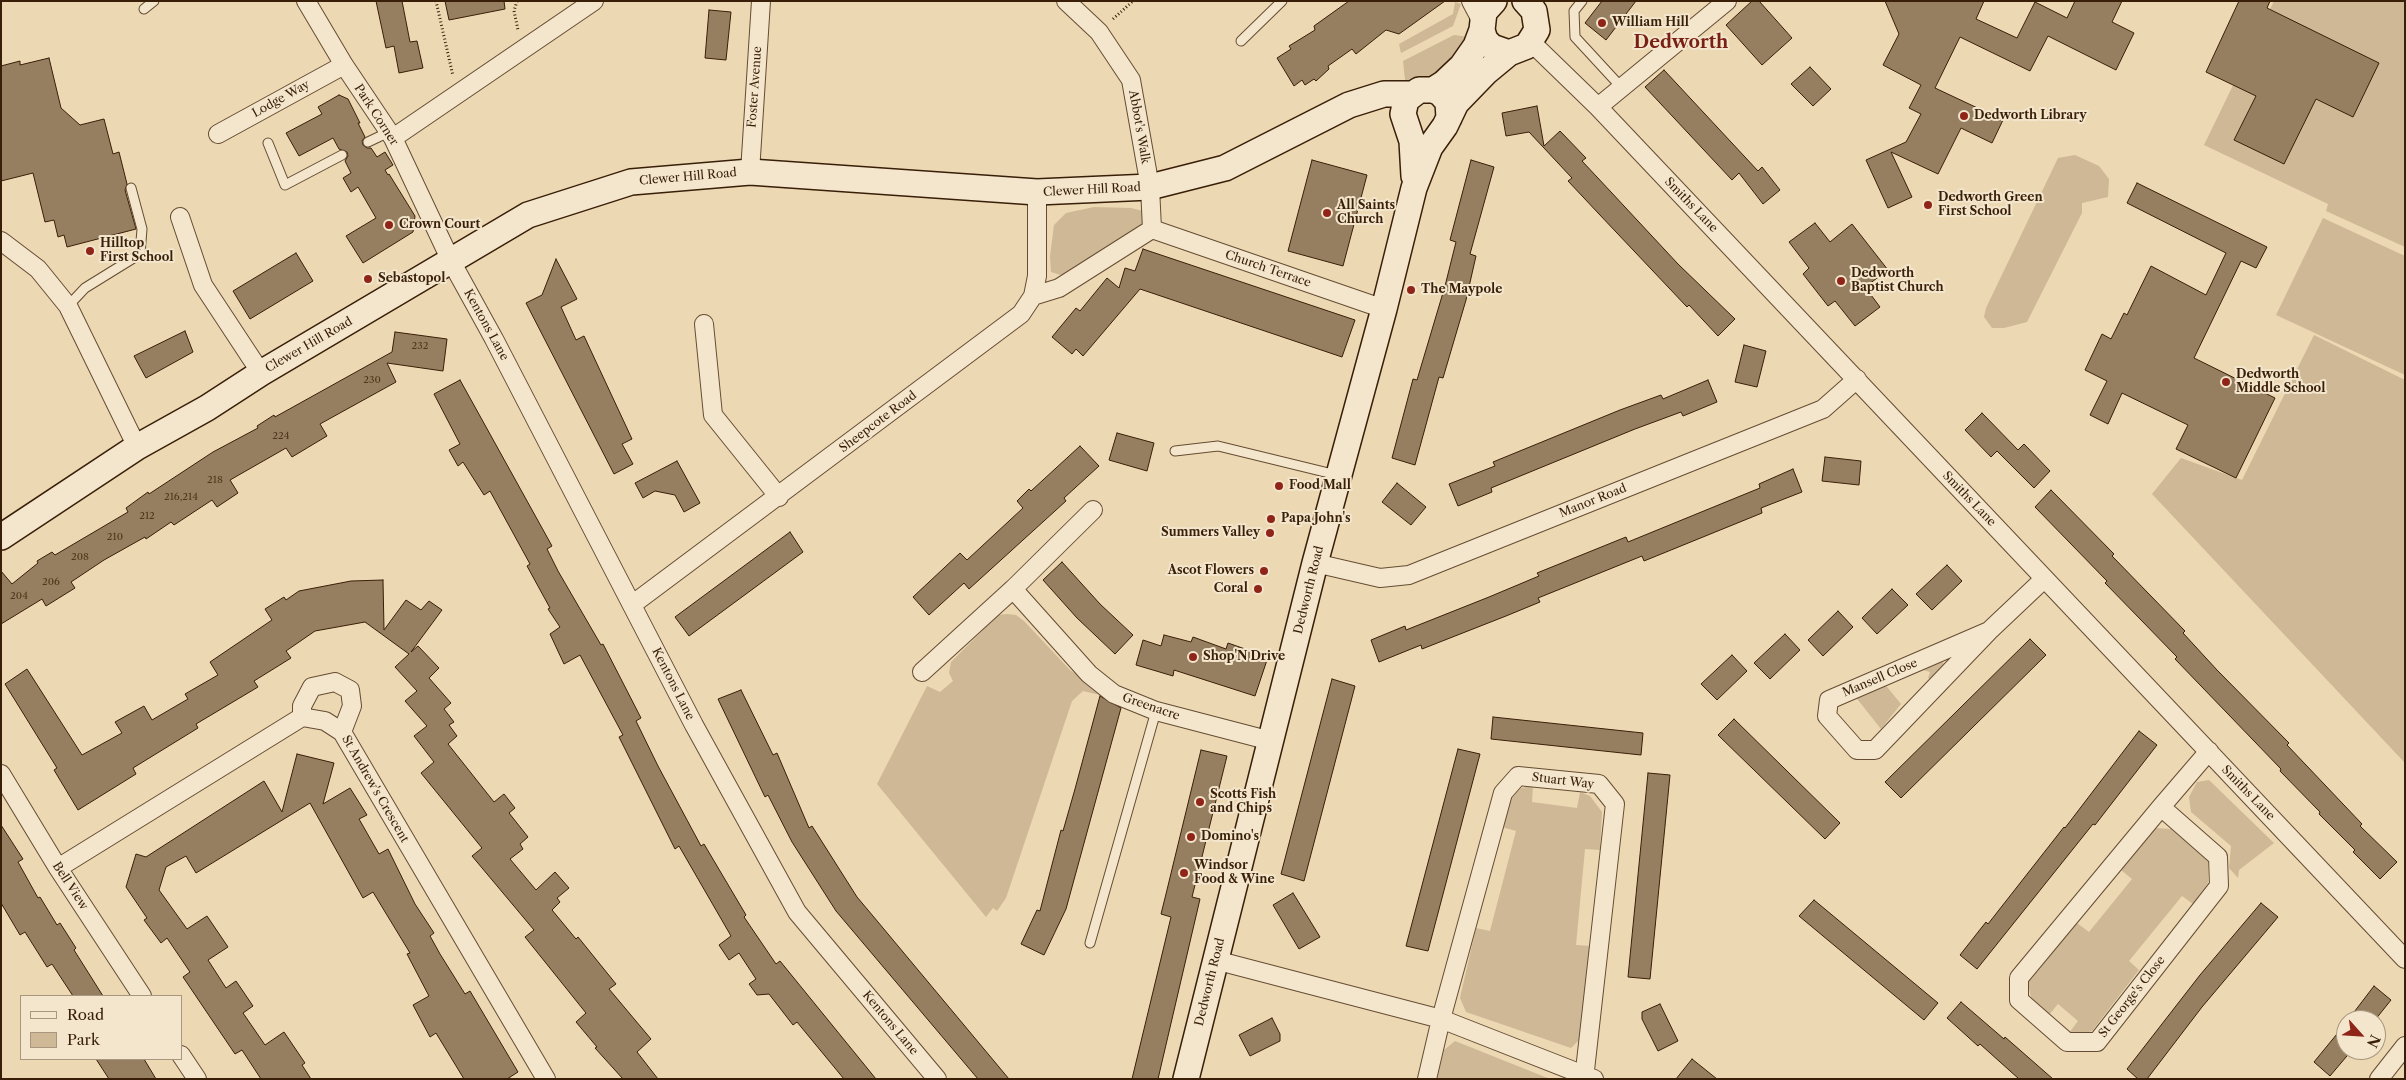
<!DOCTYPE html>
<html>
<head>
<meta charset="utf-8">
<style>
  body { margin:0 }
  #map { position:relative; width:2406px; height:1080px; overflow:hidden; background:#ecd8b2; font-family:"Libre Caslon Text",serif }
  canvas { display:block }
  .frame { position:absolute; inset:0; border:2px solid #391e08; pointer-events:none }
  .legend { position:absolute; left:20px; top:995px; width:162px; height:65px; box-sizing:border-box; background:#f3e6cd; border:1px solid #a9967e; margin:0; padding:6px 9px; list-style:none; font-size:15px; color:#391e08 }
  .legend li { display:flex; align-items:center; gap:10px; height:25px }
  .legend b { width:25px; border:1px solid #a9967e }
  .north { position:absolute; left:2336px; top:1010px; width:50px; height:50px; box-sizing:border-box; background:#f3e6cd; border:1px solid #a9967e; border-radius:50%; rotate:116deg; font-size:14px; font-weight:700; line-height:20px; text-align:center; color:#391e08 }
  .north::after { content:''; display:block; margin:auto; width:18px; height:22px; background:#8f2418; clip-path:polygon(50% 0,100% 100%,50% 72%,0 100%) }
</style>
</head>
<body>
<div id="map">
<canvas width="2406" height="1080"></canvas>
<div class="frame"></div>
<ul class="legend">
<li><b style="height:6px;background:#f3e6cd"></b>Road</li>
<li><b style="height:14px;background:#ceb895"></b>Park</li>
</ul>
<div class="north">N</div>
</div>
<script>
const g = document.querySelector('canvas').getContext('2d');
g.lineJoin = 'round';
function fill(path, color) { g.fillStyle = color; g.fill(path, 'evenodd'); }
const poly = rows => new Path2D(rows.map(r => 'M' + r).join(''));
function strokePath(path, color, width, dash) { g.strokeStyle = color; g.lineWidth = width; g.lineCap = dash ? 'butt' : 'round'; g.setLineDash(dash || []); g.stroke(path); }
function label(font, color, halo, rows, align = 'center') {
  g.font = font + ' "Libre Caslon Text",serif'; g.lineWidth = 4; g.setLineDash([]); g.textBaseline = 'middle'; g.strokeStyle = halo; g.fillStyle = color; for (const [text, x, y, turn = 0] of rows) {
    g.save(); g.translate(x, y); g.rotate((+turn || 0) * Math.PI / 180); g.textAlign = isNaN(turn) ? turn : align; if (halo) g.strokeText(text, 0, 0); g.fillText(text, 0, 0); g.restore();
  }
}
fill(poly([
  [2274,1,2405,1,2405,247,2326,211,2328,204,2204,145],
  [1455,2,1461,4,1453,26,1401,53,1399,44,1453,14],
  [1454,35,1469,37,1462,50,1437,76,1423,80,1405,80,1403,61],
  [2075,155,2099,166,2109,179,2108,197,2082,203,2082,213,2027,322,2004,328,1992,328,1984,317,1986,308,2058,158],
  [1094,207,1131,208,1147,212,1146,222,1082,267,1064,276,1051,272,1050,256,1054,225,1066,213],
  [2323,218,2405,256,2405,375,2276,315],
  [2314,335,2405,380,2405,763,2152,494,2181,458,2242,480],
  [1007,614,1016,615,1024,621,1070,670,1102,692,1100,695,1083,691,1072,701,1006,898,997,911,993,908,986,917,877,784,927,686,940,692,953,681,949,673,951,662,998,615],
  [1940,659,1944,664,1943,670,1933,681,1928,678,1930,672,1913,667],
  [1883,682,1901,704,1881,729,1854,695],
  [2209,780,2274,843,2239,870,2238,878,2229,868,2231,846,2191,812,2189,797,2197,782],
  [1533,786,1532,802,1577,808,1580,792,1590,796,1602,812,1600,850,1585,849,1576,945,1591,946,1582,1037,1571,1048,1466,1012,1460,998,1476,928,1490,931,1516,831,1502,827,1509,801,1521,788],
  [2155,828,2171,829,2208,861,2208,883,2193,904,2182,896,2129,961,2139,970,2092,1031,2079,1035,2069,1033,2078,1021,2058,1004,2049,1015,2031,998,2028,983,2077,923,2089,932,2132,879,2121,870],
  [1455,1041,1550,1079,1437,1079,1444,1050]
]), '#ceb895');
const building = poly([
  [376,1,402,1,410,42,417,41,423,68,399,73,394,46,386,48,376,1],
  [445,1,504,1,505,9,449,20,445,1],
  [1349,1,1445,1,1399,34,1386,30,1356,54,1352,49,1328,66,1329,69,1316,81,1314,79,1305,85,1302,80,1294,86,1277,58,1291,49,1289,46,1315,30,1314,26,1349,1],
  [1602,1,1636,1,1606,40,1585,23,1602,1],
  [1752,1,1759,1,1792,38,1762,65,1726,25,1752,1],
  [1885,1,1984,1,1976,19,2017,38,2035,2,2067,18,2075,1,2122,1,2112,22,2134,33,2116,70,2048,36,2030,71,1960,37,1935,88,2003,120,1992,143,1961,128,1938,174,1891,152,1912,197,1888,208,1866,160,1906,142,1921,114,1909,108,1921,85,1883,65,1899,34,1885,1],
  [2239,1,2270,1,2267,8,2379,63,2353,117,2316,99,2284,164,2234,140,2256,96,2206,72,2239,1],
  [709,10,731,12,726,60,705,58,709,10],
  [49,58,61,108,80,125,104,119,113,154,119,152,127,184,125,190,136,229,67,247,64,235,58,237,54,220,45,222,33,173,1,181,1,66,20,61,20,65,49,58],
  [1810,67,1831,89,1813,106,1791,84,1810,67],
  [1664,70,1758,171,1762,167,1780,190,1763,204,1739,173,1732,180,1645,87,1664,70],
  [339,95,348,99,360,123,358,123,365,137,362,141,363,145,367,148,371,148,377,157,385,152,393,165,385,170,388,175,389,174,415,216,413,232,363,263,346,236,376,218,358,187,351,192,343,178,351,173,345,161,348,156,347,152,339,149,333,138,299,156,286,133,322,114,318,107,339,95],
  [1537,106,1544,146,1560,131,1586,158,1582,161,1611,192,1678,264,1735,319,1718,336,1689,305,1687,307,1599,214,1568,181,1572,178,1529,132,1506,136,1502,113,1537,106],
  [1312,160,1367,175,1343,266,1288,251,1312,160],
  [1471,160,1494,167,1470,254,1476,256,1466,300,1443,378,1439,377,1415,465,1392,458,1413,379,1417,380,1445,286,1456,242,1450,240,1471,160],
  [2137,183,2267,247,2256,268,2241,261,2194,358,2275,398,2236,478,2176,449,2188,425,2122,393,2108,424,2090,415,2107,381,2085,370,2102,334,2111,339,2124,313,2127,315,2151,266,2206,295,2226,253,2127,203,2137,183],
  [1815,223,1830,242,1852,224,1888,270,1865,287,1880,307,1855,326,1835,301,1828,306,1803,274,1809,268,1789,242,1815,223],
  [1143,249,1355,320,1342,357,1140,289,1083,356,1076,349,1072,354,1052,337,1076,308,1080,311,1107,278,1119,288,1125,268,1135,271,1143,249],
  [296,253,313,281,250,319,233,291,296,253],
  [556,259,577,299,561,307,576,340,584,336,632,439,622,444,633,464,614,474,526,303,542,295,556,259],
  [185,331,193,352,146,378,134,356,185,331],
  [395,332,447,339,443,371,387,363,396,382,320,424,327,436,292,457,286,448,230,480,238,493,217,507,212,500,174,525,171,522,146,539,145,537,104,560,71,582,75,588,46,606,42,599,1,624,1,571,12,584,38,563,37,561,52,552,55,555,128,512,126,508,148,492,149,494,213,452,258,428,257,426,274,415,275,417,392,352,395,332],
  [1744,345,1766,351,1757,387,1735,382,1744,345],
  [460,380,552,546,547,549,558,571,601,645,603,644,641,718,636,721,658,766,701,846,704,844,746,915,744,917,776,964,780,961,876,1079,844,1079,797,1022,793,1025,769,994,757,995,749,984,756,979,739,953,729,960,719,945,731,936,679,846,675,849,619,737,623,735,580,655,564,664,550,634,560,627,548,609,550,608,527,566,530,564,490,491,484,495,463,462,458,466,449,450,460,444,434,394,460,380],
  [1708,380,1717,402,1683,416,1681,412,1635,429,1491,488,1492,492,1458,506,1449,484,1495,466,1493,462,1620,410,1661,395,1663,399,1708,380],
  [1982,413,2018,450,2024,444,2050,471,2034,488,1997,451,1991,457,1965,430,1982,413],
  [1117,433,1154,443,1147,471,1109,460,1117,433],
  [1080,446,1099,466,1064,498,1066,501,969,589,964,583,929,615,913,597,960,553,967,560,1023,508,1017,501,1029,489,1031,491,1080,446],
  [1825,457,1861,461,1859,485,1822,481,1825,457],
  [677,461,700,503,684,512,675,495,655,491,643,498,635,483,677,461],
  [1793,469,1802,492,1761,508,1762,513,1644,561,1642,556,1538,598,1540,602,1506,616,1422,649,1421,645,1379,662,1371,640,1405,626,1406,630,1489,597,1539,576,1537,573,1626,537,1628,542,1760,488,1759,484,1793,469],
  [1397,483,1426,507,1411,525,1382,502,1397,483],
  [2051,490,2114,554,2112,556,2185,631,2183,633,2217,670,2289,743,2287,745,2362,824,2360,826,2397,862,2380,879,2353,852,2355,850,2319,814,2320,812,2280,771,2281,769,2175,659,2177,657,2105,583,2107,581,2035,507,2051,490],
  [790,532,803,552,689,636,675,617,790,532],
  [1062,562,1100,604,1133,635,1115,654,1077,618,1043,580,1062,562],
  [1947,565,1962,581,1932,610,1916,594,1947,565],
  [383,580,384,630,406,600,421,610,429,601,442,610,411,652,418,646,439,668,429,678,451,703,444,709,454,722,449,725,457,736,448,744,494,802,504,794,515,808,509,813,528,837,520,844,523,849,510,859,536,890,555,872,569,888,557,898,560,902,552,910,576,939,578,937,616,984,609,989,651,1039,637,1052,658,1079,623,1079,595,1048,597,1047,576,1022,586,1013,525,937,534,930,472,856,482,848,421,773,434,762,414,736,427,726,405,701,417,691,395,667,409,654,365,622,315,631,286,651,291,658,254,681,258,687,196,724,198,728,133,768,136,774,78,810,54,770,57,768,5,684,27,669,82,755,122,733,115,722,144,706,152,720,188,699,185,694,218,675,210,662,272,620,265,609,284,597,286,600,299,591,351,581,383,580],
  [1892,589,1908,605,1877,634,1862,618,1892,589],
  [1838,611,1853,627,1823,656,1808,640,1838,611],
  [1785,634,1800,650,1770,679,1754,663,1785,634],
  [1164,635,1191,642,1193,637,1226,649,1228,643,1268,657,1255,696,1174,670,1173,676,1136,665,1143,640,1161,646,1164,635],
  [2030,639,2046,655,1901,798,1885,782,2030,639],
  [1732,655,1747,671,1717,700,1701,684,1732,655],
  [1332,679,1355,686,1304,881,1281,874,1332,679],
  [741,690,773,755,777,753,809,828,812,826,857,897,878,922,1009,1079,978,1079,836,911,792,842,768,795,765,797,718,699,741,690],
  [1100,696,1121,708,1066,909,1044,955,1021,944,1037,910,1040,911,1061,830,1063,831,1075,789,1100,696],
  [1493,717,1643,733,1641,755,1491,739,1493,717],
  [1734,719,1840,823,1825,839,1718,735,1734,719],
  [2139,731,2157,745,2095,825,2093,824,1977,969,1960,955,1986,922,1988,924,2064,827,2065,828,2139,731],
  [1458,749,1480,754,1428,951,1406,946,1458,749],
  [1201,750,1227,756,1192,897,1200,899,1158,1079,1132,1079,1171,917,1161,914,1166,894,1201,750],
  [297,754,334,763,323,804,350,788,367,815,359,819,379,854,388,849,415,904,434,933,430,936,440,954,465,994,470,991,518,1072,507,1079,464,1079,436,1033,430,1037,413,1005,429,996,407,954,410,953,373,892,363,898,310,803,196,873,186,856,166,867,159,890,187,929,207,916,228,947,208,960,226,988,236,981,253,1006,243,1013,265,1045,284,1032,305,1063,302,1065,311,1079,261,1079,242,1050,235,1054,183,977,190,972,167,938,161,943,144,920,147,918,126,887,136,854,146,857,264,781,282,812,297,754],
  [1648,773,1670,775,1650,979,1628,977,1648,773],
  [1,825,23,859,18,862,38,898,40,897,57,925,60,923,76,948,74,950,103,996,73,996,52,964,47,967,25,932,20,935,1,903,1,825],
  [1293,893,1320,937,1299,949,1273,905,1293,893],
  [1814,900,1938,1003,1924,1020,1799,916,1814,900],
  [2261,903,2278,917,2202,1007,2147,1079,2138,1079,2127,1069,2200,975,2261,903],
  [2374,986,2391,1000,2375,1020,2348,1020,2374,986],
  [1961,1002,2004,1039,2005,1037,2053,1079,2019,1079,1980,1044,1978,1046,1947,1018,1961,1002],
  [1660,1004,1678,1041,1658,1051,1642,1019,1642,1012,1660,1004],
  [1272,1018,1280,1034,1280,1041,1250,1056,1239,1035,1272,1018],
  [2346,1023,2346,1050,2352,1050,2330,1076,2314,1062,2346,1023],
  [96,1059,144,1059,156,1079,109,1079,96,1059],
  [1692,1059,1717,1079,1676,1079,1692,1059]
]);
fill(building, '#967f60');
strokePath(building, '#391e08', 1);
const lane = poly([
  [1582,1,1574,11,1575,37,1622,88],
  [144,9,154,1],
  [1241,41,1282,1],
  [368,142,389,132],
  [268,143,285,185,342,155],
  [68,306,85,288,140,254,142,229,131,188],
  [1175,451,1218,446,1337,475],
  [1090,943,1156,711]
]);
const street = poly([
  [306,1,344,65,393,138,451,261,494,339,694,725,797,912,937,1079],
  [1471,1,1481,20],
  [1531,42,1598,107,2405,959],
  [1598,107,1727,1],
  [218,134,344,65],
  [393,138,594,1],
  [750,172,761,1],
  [180,217,203,285,261,373],
  [1152,229,1384,309],
  [1,241,38,269,68,306,137,447],
  [1033,296,1059,288,1152,229,1150,187,1131,80,1099,32,1066,1],
  [704,324,713,415,779,497],
  [1315,563,1380,578,1409,575,1823,409,1857,379],
  [1013,589,1089,674,1114,694,1156,711,1271,741],
  [633,604,1021,314,1033,296,1037,276,1037,192],
  [1989,631,1829,700,1827,716,1857,750,1875,750,1989,631,2044,579],
  [922,672,1013,589,1093,510],
  [302,717,302,706,312,687,335,682,350,690,352,706,342,732],
  [1,774,58,868,142,996],
  [2161,807,2218,857,2219,886,2097,1042,2067,1042,2019,1000,2019,978,2161,807,2209,751],
  [58,868,302,717,325,721,342,732,546,1079],
  [1215,960,1441,1019,1594,1079],
  [181,1055,197,1079],
  [1427,1079,1441,1019,1503,793,1518,776,1599,784,1615,804,1584,1079],
  [2379,1079,2405,1046]
]);
const secondary = poly([
  [1494,1,1484,12,1482,30,1485,40,1492,47,1509,53,1527,46,1537,30,1534,11,1525,1],
  [1433,90,1444,83,1462,66,1476,46,1482,30],
  [1414,176,1412,141,1403,114,1406,100,1419,90,1433,90,1440,93,1448,102,1449,118],
  [1,537,137,447,207,408,261,373,528,215,631,182,750,172,1037,192,1150,187,1225,168,1349,105,1384,94,1412,94],
  [1186,1079,1315,563,1384,309,1414,188,1430,147,1445,126,1456,103,1486,72,1509,53]
]);
strokePath(lane, '#664c32', 11);
strokePath(street, '#664c32', 20);
strokePath(secondary, '#391e08', 28);
strokePath(poly([
  [436,1,453,76],
  [517,1,514,11,518,30],
  [1113,19,1133,1]
]), '#391e08', 3, [1, 2.5]);
strokePath(lane, '#f3e6cd', 9);
strokePath(street, '#f3e6cd', 18);
strokePath(secondary, '#f3e6cd', 25);
for (const [x, y, r, color] of [
  [1602,23,5,"#8f2418"],
  [1964,116,5,"#8f2418"],
  [1928,205,5,"#8f2418"],
  [1327,213,5,"#8f2418"],
  [389,225,5,"#8f2418"],
  [90,251,5,"#8f2418"],
  [368,279,5,"#8f2418"],
  [1841,281,5,"#8f2418"],
  [1411,290,5,"#8f2418"],
  [2226,382,5,"#8f2418"],
  [1279,486,5,"#8f2418"],
  [1271,519,5,"#8f2418"],
  [1270,533,5,"#8f2418"],
  [1264,571,5,"#8f2418"],
  [1258,589,5,"#8f2418"],
  [1193,657,5,"#8f2418"],
  [1200,802,5,"#8f2418"],
  [1191,837,5,"#8f2418"],
  [1184,873,5,"#8f2418"]
]) { const dot = new Path2D(); dot.arc(x, y, r, 0, 2 * Math.PI); g.fillStyle = color; g.fill(dot); strokePath(dot, '#f3e6cd', 2); }
label('10px', '#50361e', null, [
  ["232",420,346],
  ["230",372,380],
  ["224",281,436],
  ["218",215,480],
  ["216,214",181,497],
  ["212",147,516],
  ["210",115,537],
  ["208",80,557],
  ["206",51,582],
  ["204",19,596]
]);
label('bold 12px', '#391e08', '#f3e6cd', [
  ["William Hill",1612,23],
  ["Dedworth Library",1974,116],
  ["Dedworth Green",1938,198],
  ["First School",1938,212],
  ["All Saints",1337,206],
  ["Church",1337,220],
  ["Crown Court",399,225],
  ["Hilltop",100,244],
  ["First School",100,258],
  ["Dedworth",1851,274],
  ["Baptist Church",1851,288],
  ["Sebastopol",378,279],
  ["The Maypole",1421,290],
  ["Dedworth",2236,375],
  ["Middle School",2236,389],
  ["Food Mall",1289,486],
  ["Papa John's",1281,519],
  ["Summers Valley",1260,533,"right"],
  ["Ascot Flowers",1254,571,"right"],
  ["Coral",1248,589,"right"],
  ["Shop'N Drive",1203,657],
  ["Scotts Fish",1210,795],
  ["and Chips",1210,809],
  ["Domino's",1201,837],
  ["Windsor",1194,866],
  ["Food & Wine",1194,880]
], 'left');
label('12px', '#391e08', '#f3e6cd', [
  ["Foster Avenue",755,87,-86],
  ["Lodge Way",281,99,-29],
  ["Park Corner",376,115,57],
  ["Abbot's Walk",1139,127,80],
  ["Clewer Hill Road",688,177,-5],
  ["Clewer Hill Road",1092,190,-3],
  ["Smiths Lane",1691,205,46],
  ["Church Terrace",1268,269,19],
  ["Kentons Lane",486,325,61],
  ["Clewer Hill Road",309,345,-30],
  ["Sheepcote Road",878,422,-37],
  ["Smiths Lane",1969,499,46],
  ["Manor Road",1593,501,-22],
  ["Dedworth Road",1309,590,-76],
  ["Mansell Close",1880,678,-23],
  ["Kentons Lane",673,684,63],
  ["Greenacre",1151,707,19],
  ["Stuart Way",1563,781,7],
  ["St Andrew's Crescent",375,789,60],
  ["Smiths Lane",2248,793,46],
  ["Bell View",70,886,57],
  ["Dedworth Road",1210,982,-76],
  ["St George's Close",2132,997,-52],
  ["Kentons Lane",890,1023,50]
]);
label('bold 18px', '#7a1f14', '#f3e6cd', [
  ["Dedworth",1681,43]
]);
</script>
</body>
</html>
